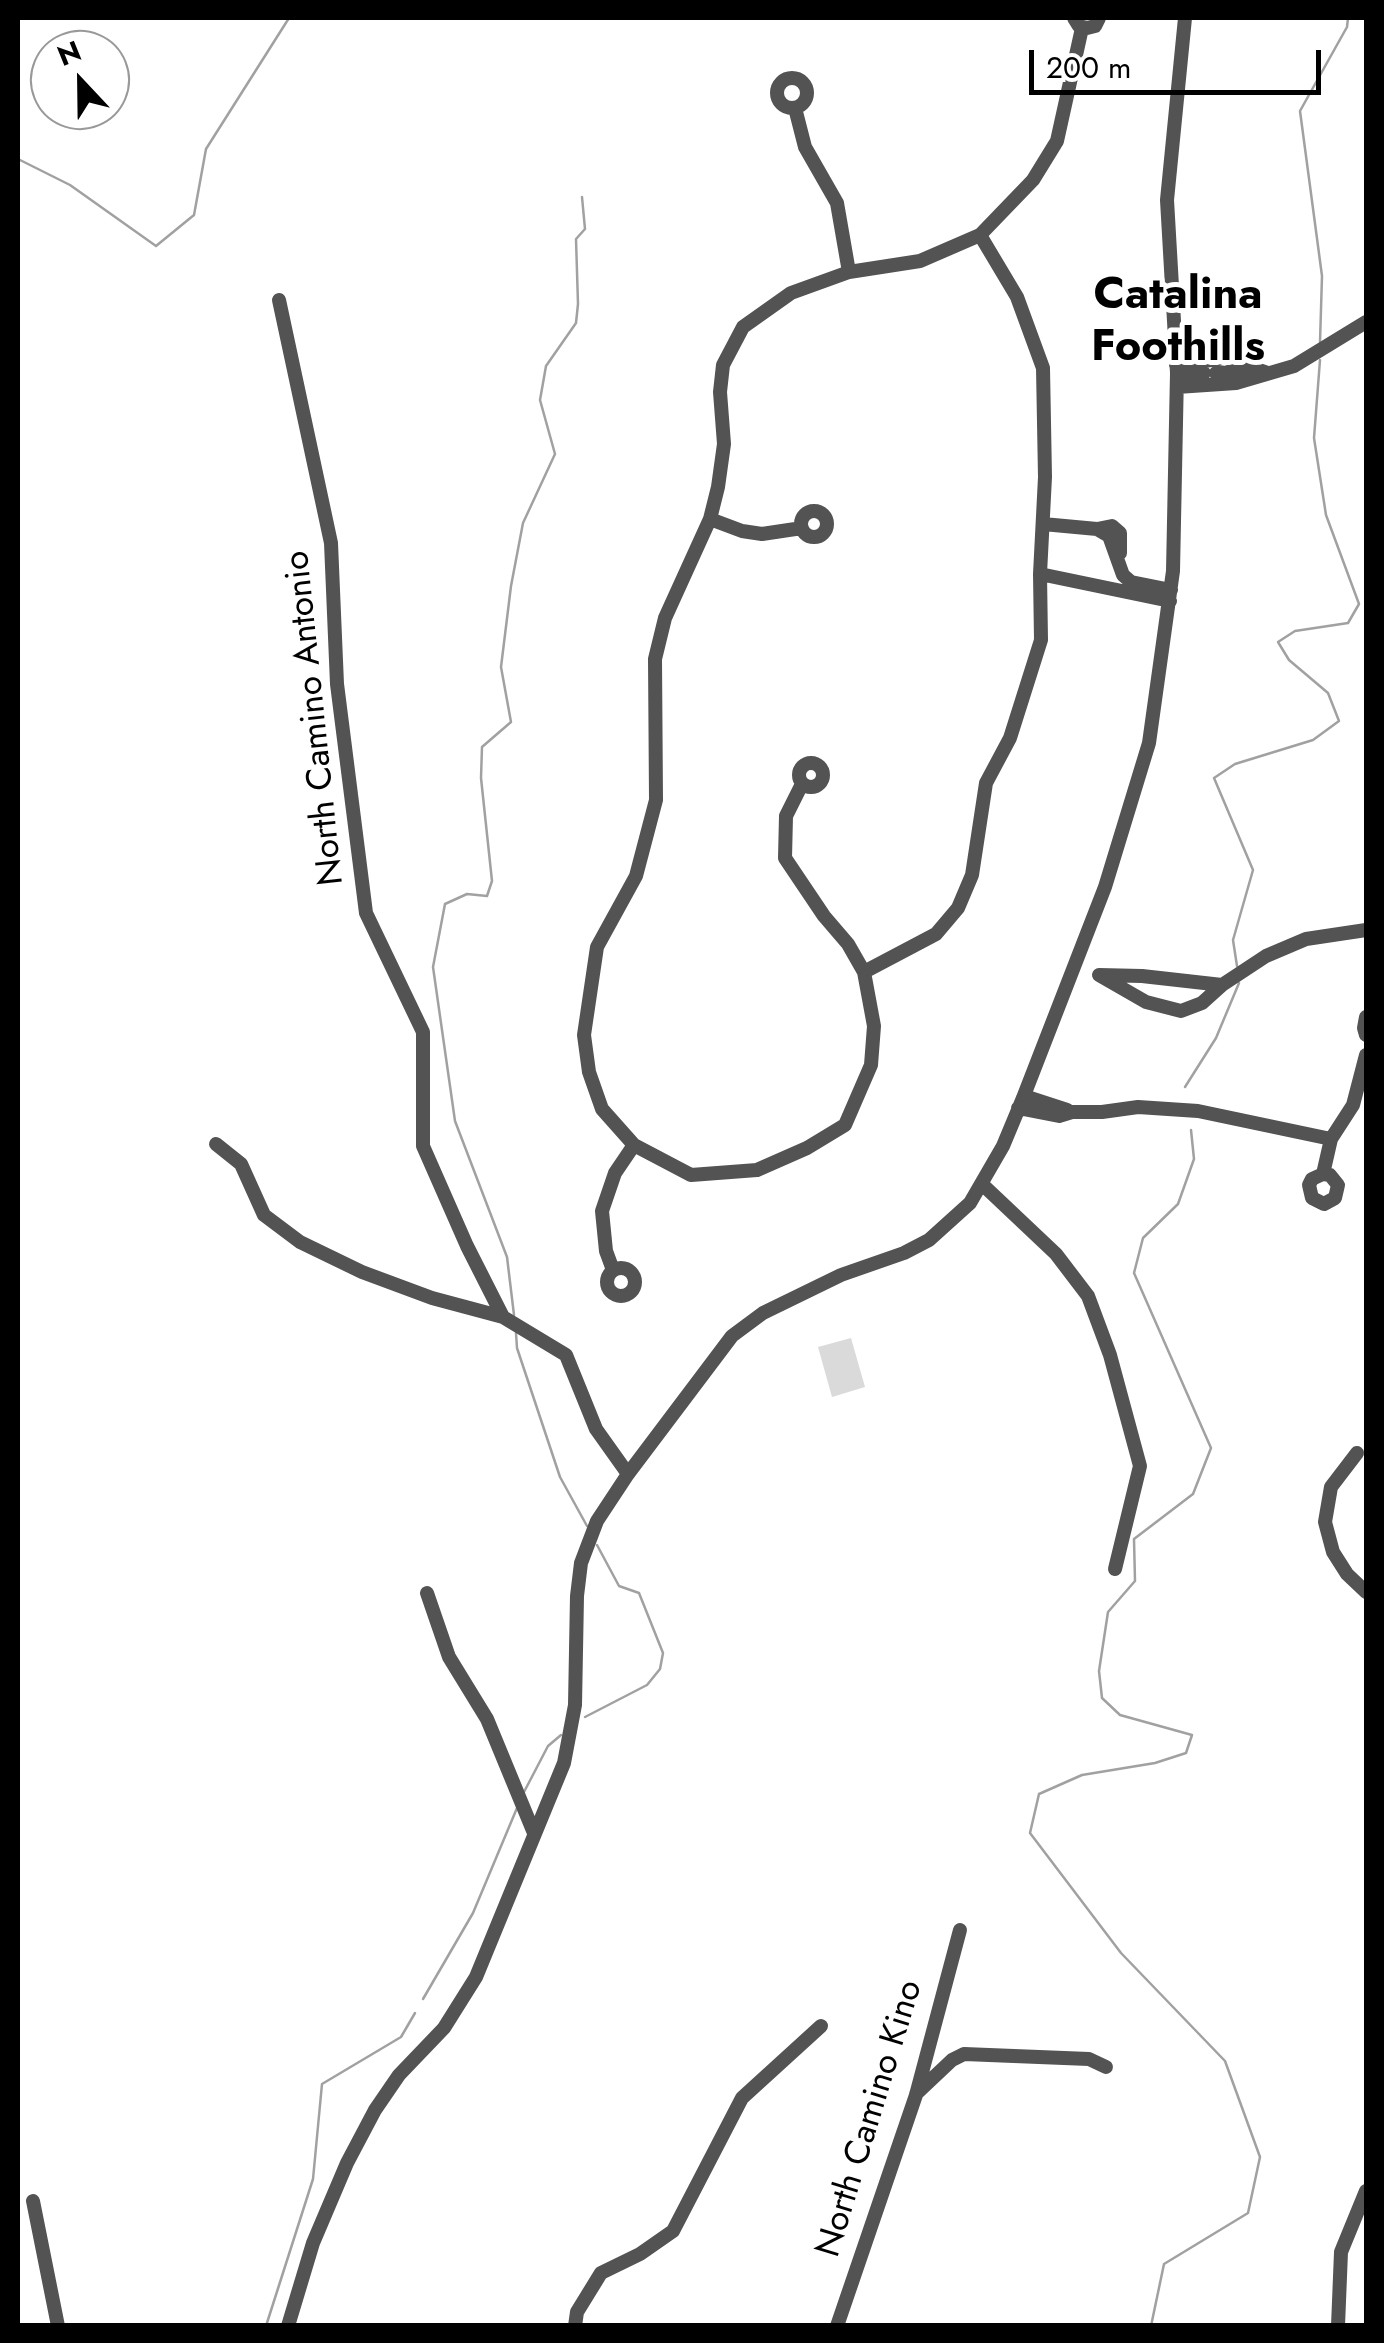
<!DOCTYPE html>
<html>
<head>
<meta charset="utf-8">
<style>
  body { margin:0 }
  #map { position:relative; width:1384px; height:2343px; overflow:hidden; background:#fff; font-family:Jost,sans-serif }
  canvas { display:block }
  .frame { position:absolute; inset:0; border:20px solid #000; pointer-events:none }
  .north { position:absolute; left:30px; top:30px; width:100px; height:100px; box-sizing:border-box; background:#fff; border:2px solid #999; border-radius:50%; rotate:338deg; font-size:28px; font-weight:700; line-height:40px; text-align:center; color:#000 }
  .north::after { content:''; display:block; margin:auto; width:35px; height:45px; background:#000; clip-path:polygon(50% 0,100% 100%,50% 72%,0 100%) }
  .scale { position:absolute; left:1029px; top:50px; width:292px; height:45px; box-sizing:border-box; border:5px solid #000; border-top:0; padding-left:12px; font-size:30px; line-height:35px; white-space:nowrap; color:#000; -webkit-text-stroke:8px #fff; paint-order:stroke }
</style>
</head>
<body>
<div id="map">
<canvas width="1384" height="2343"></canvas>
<div class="frame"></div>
<div class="north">N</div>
<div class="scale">200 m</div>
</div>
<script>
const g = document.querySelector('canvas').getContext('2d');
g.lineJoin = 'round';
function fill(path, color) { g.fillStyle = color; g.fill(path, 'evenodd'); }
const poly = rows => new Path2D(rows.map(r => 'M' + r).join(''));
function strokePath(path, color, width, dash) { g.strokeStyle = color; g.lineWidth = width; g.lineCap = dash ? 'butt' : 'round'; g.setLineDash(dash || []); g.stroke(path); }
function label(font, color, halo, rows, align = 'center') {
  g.font = font + ' Jost,sans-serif'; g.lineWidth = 10; g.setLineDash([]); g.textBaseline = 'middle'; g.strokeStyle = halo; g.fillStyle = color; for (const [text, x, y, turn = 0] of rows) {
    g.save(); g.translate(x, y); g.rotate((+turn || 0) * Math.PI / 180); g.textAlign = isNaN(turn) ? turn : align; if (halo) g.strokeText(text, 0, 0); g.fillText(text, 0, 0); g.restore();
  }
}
fill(poly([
  [851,1338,865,1387,832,1397,818,1347]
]), '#dadada');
strokePath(poly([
  [18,159,70,185,156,246,194,215,206,149,289,18],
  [1320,342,1322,276,1300,111,1347,27,1348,18],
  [1237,966,1233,940,1253,870,1214,778,1235,764,1313,740,1339,721,1328,693,1289,660,1278,642,1295,631,1348,623,1359,604,1326,515,1314,438,1320,360],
  [1185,1087,1216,1038,1239,983],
  [514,1315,507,1257,455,1121,433,967,445,904,467,894,487,896,492,881,481,778,482,747,511,722,501,667,511,586,523,523,555,454,540,400,546,366,576,323,578,304,576,239,585,229,582,197],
  [516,1333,517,1348,560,1477,587,1526],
  [585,1717,647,1685,660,1669,663,1653,639,1593,619,1586,597,1545],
  [524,1792,548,1746,561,1735],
  [423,1999,473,1913,517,1808],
  [266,2326,313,2179,322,2084,401,2037,415,2013],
  [1151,2326,1164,2264,1248,2213,1260,2157,1225,2061,1121,1953,1030,1833,1039,1794,1082,1775,1155,1763,1186,1753,1192,1735,1120,1715,1102,1698,1099,1671,1108,1612,1135,1581,1134,1539,1193,1494,1211,1448,1134,1273,1143,1238,1178,1204,1194,1159,1191,1130]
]), '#a1a1a1', 2.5);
strokePath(poly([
  [1074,18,1079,26,1087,28,1095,26,1099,18],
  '777 93a15 15 0 1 1 30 0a15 15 0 1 1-30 0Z',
  [795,108,805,147,837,203,849,272],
  [279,300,331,543,337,684,366,913,423,1032,423,1146,467,1246,503,1317,566,1355,596,1429,628,1474],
  [1176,365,1225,358,1268,373],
  [1216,373,1253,373],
  [1177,375,1204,373],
  [1177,387,1236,383,1294,366,1366,322],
  '801 524a13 13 0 1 1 26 0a13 13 0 1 1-26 0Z',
  [710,519,742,531,762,534,802,528],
  [1043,524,1097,529,1112,526,1120,533,1120,553],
  [1097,529,1109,536,1123,575,1131,582,1171,590],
  [1040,574,1170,601],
  '799 775a12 12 0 1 1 24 0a12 12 0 1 1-24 0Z',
  [802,784,786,816,785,858,824,916,848,944,864,972,874,1026,871,1065,845,1125,807,1148,757,1170,691,1175,634,1145,602,1109,589,1072,584,1035,597,947,636,876,656,800,655,659,665,618,710,519,718,487,724,444,720,392,723,365,743,327,791,293,849,272,920,261,980,235,1033,180,1057,141,1082,28],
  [864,972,936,934,958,908,972,875,986,783,1010,738,1041,640,1040,574,1045,477,1043,368,1017,297,980,235],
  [1099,975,1142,976,1222,985,1202,1003,1181,1011,1146,1002,1099,975],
  [1222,985,1266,956,1306,939,1366,930],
  [1366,1017,1364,1028,1366,1035],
  [1024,1096,1067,1110],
  [1018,1108,1059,1116,1072,1112,1102,1112,1138,1107,1198,1111,1331,1139],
  [216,1144,241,1164,264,1215,300,1242,362,1272,432,1298,503,1317],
  [1323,1174,1330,1175,1338,1185,1335,1198,1324,1204,1312,1198,1309,1185,1312,1179,1323,1174,1331,1139,1353,1105,1366,1055],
  [983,1185,1056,1254,1088,1296,1110,1355,1140,1466,1115,1569],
  '607 1282a14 14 0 1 1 28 0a14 14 0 1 1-28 0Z',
  [613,1270,606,1251,602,1211,615,1173,634,1145],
  [1357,1453,1331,1487,1325,1522,1333,1552,1347,1574,1366,1592],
  [427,1593,449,1657,487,1719,534,1833],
  [916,2094,952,2060,964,2054,1089,2059,1106,2067],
  [33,2201,58,2326],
  [288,2326,313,2243,347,2163,375,2110,399,2075,444,2028,476,1977,564,1763,575,1705,577,1596,581,1563,597,1521,628,1474,732,1336,763,1313,841,1275,904,1253,929,1240,970,1203,1003,1146,1023,1098,1105,887,1149,743,1173,571,1177,373,1167,200,1185,18],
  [575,2326,577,2312,601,2273,640,2254,673,2231,742,2098,821,2026],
  [837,2326,916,2095,960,1930],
  [1338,2326,1341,2252,1366,2191]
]), '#535353', 14);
label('35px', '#000', '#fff', [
  ["North Camino Antonio",316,718,-96],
  ["North Camino Kino",871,2119,-73]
]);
label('bold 45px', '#000', '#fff', [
  ["Catalina",1178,297],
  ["Foothills",1178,349]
]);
</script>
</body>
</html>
